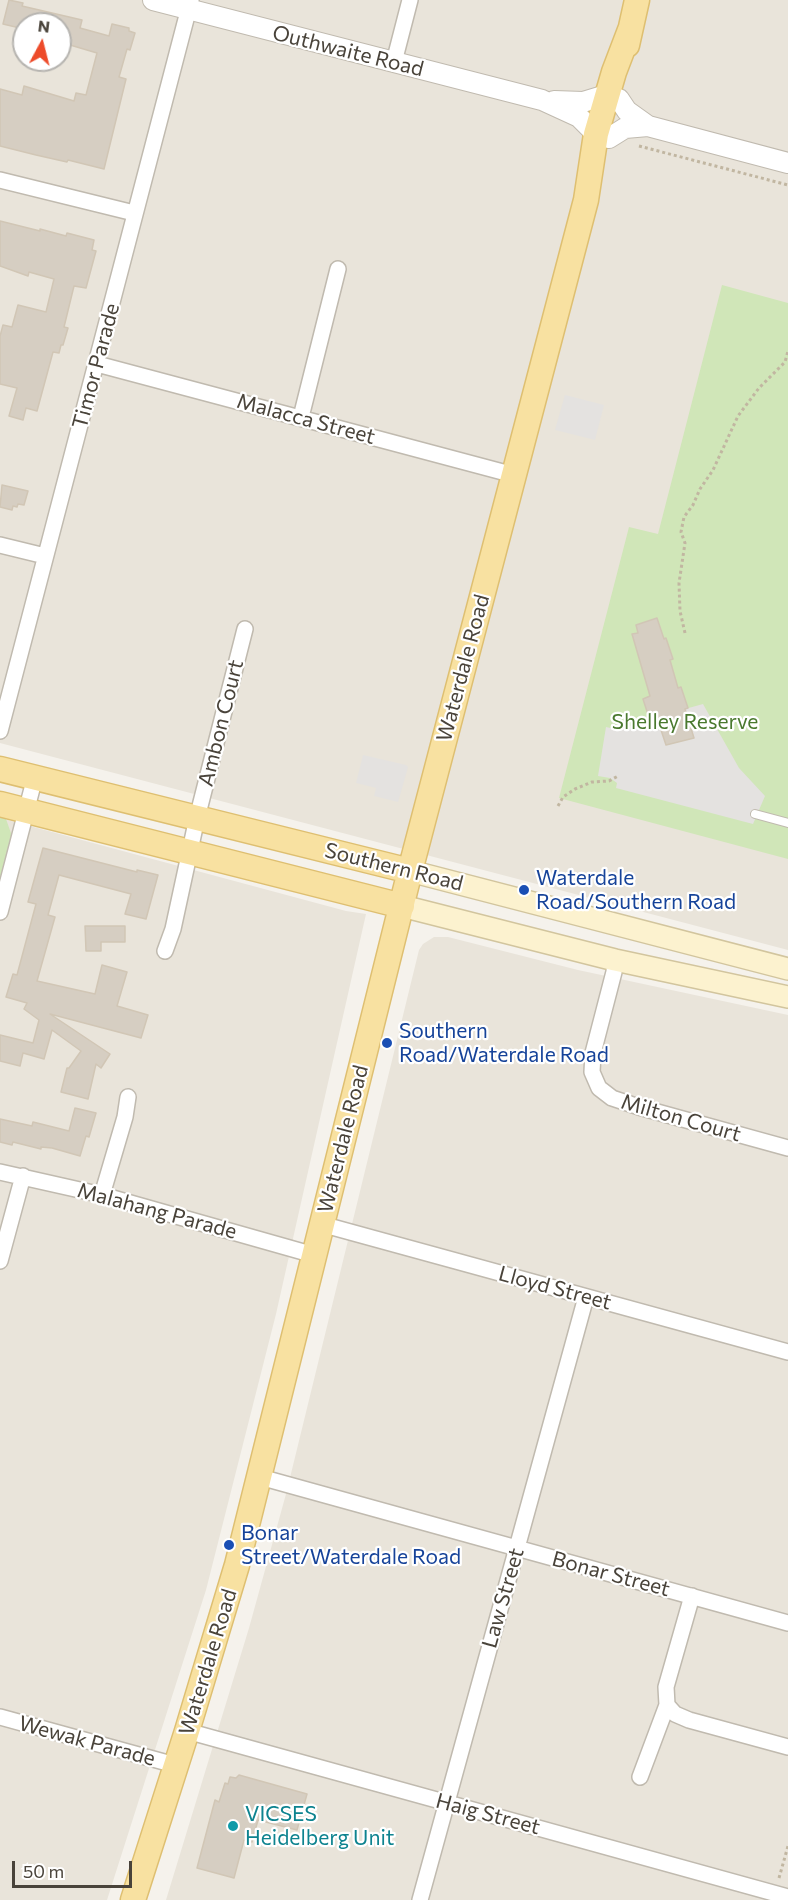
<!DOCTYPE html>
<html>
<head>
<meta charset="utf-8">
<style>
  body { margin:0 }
  #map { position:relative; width:788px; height:1900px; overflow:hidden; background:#f5f2ec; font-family:Commissioner,sans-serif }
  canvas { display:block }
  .north { position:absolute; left:12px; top:12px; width:60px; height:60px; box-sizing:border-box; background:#fff; border:2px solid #b6b4b0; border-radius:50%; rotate:7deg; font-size:16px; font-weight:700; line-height:24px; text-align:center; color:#49433a }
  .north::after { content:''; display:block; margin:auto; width:21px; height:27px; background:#ed4b2a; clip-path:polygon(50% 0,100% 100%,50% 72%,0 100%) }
  .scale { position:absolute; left:12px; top:1861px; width:120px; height:27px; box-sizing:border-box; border:3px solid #49433a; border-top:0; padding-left:8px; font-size:18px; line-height:21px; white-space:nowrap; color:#49433a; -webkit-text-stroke:4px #fff; paint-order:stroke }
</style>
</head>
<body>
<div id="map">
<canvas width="788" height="1900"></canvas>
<div class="north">N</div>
<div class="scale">50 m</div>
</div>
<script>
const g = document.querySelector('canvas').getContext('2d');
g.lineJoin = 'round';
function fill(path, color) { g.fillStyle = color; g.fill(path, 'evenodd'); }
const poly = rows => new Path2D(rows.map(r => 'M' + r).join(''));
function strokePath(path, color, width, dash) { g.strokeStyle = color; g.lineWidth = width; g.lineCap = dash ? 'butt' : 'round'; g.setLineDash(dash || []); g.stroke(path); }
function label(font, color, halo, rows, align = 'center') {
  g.font = font + ' Commissioner,sans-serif'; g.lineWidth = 4.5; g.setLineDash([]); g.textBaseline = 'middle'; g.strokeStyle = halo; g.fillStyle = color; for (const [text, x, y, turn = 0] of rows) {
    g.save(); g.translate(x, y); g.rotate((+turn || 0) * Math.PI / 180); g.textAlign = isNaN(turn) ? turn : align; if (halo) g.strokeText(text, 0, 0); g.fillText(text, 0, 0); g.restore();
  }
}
fill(poly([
  [0,0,788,0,788,950,0,743],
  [24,24,60,24,60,60,24,60],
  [0,818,346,911,366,914,276,1314,206,1590,107,1900,0,1900],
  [434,937,448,937,578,970,788,1015,788,1900,166,1900,249,1628,286,1494,419,950,423,944]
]), '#e9e4da');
fill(poly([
  [722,285,788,303,788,859,559,798,629,527,658,534],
  [0,817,6,819,12,836,0,878]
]), '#d0e6b8');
fill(poly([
  [565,395,604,405,595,440,555,430],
  [703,704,739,768,765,796,753,824,616,788,617,783,610,778,598,776,606,727,619,730,657,717,667,745,694,738,685,709],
  [363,755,406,765,408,767,398,802,374,796,376,788,356,783]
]), '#e4e2e0');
const building = poly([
  [9,0,23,3,22,6,82,20,80,28,109,36,112,24,129,28,129,31,135,33,130,50,127,49,119,77,126,79,104,169,68,160,67,162,36,155,0,146,0,89,22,95,24,86,74,101,76,93,86,95,97,53,60,42,60,24,24,24,24,29,3,24,9,0],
  [0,221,40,231,40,229,66,236,67,233,94,240,92,250,96,251,86,288,74,286,64,327,68,328,63,345,61,345,59,353,53,352,37,411,26,408,23,420,9,416,17,388,0,384,0,336,3,325,12,327,18,305,46,312,54,279,29,272,28,276,0,266,0,221],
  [2,485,28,491,24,505,18,504,17,507,13,506,12,510,0,507,2,485],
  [657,618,664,639,666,638,673,659,670,660,678,688,681,687,688,708,685,709,694,738,666,745,657,718,650,721,643,699,650,696,632,634,638,633,636,625,657,618],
  [43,848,137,872,137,870,158,875,146,919,125,914,131,894,59,875,48,915,55,917,37,981,95,994,102,965,127,972,117,1006,148,1015,141,1038,50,1014,110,1054,101,1068,96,1064,88,1099,61,1092,67,1068,69,1068,81,1051,52,1030,44,1059,23,1053,20,1066,0,1061,0,1035,33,1043,39,1020,24,1009,27,1003,6,997,13,974,17,975,36,904,28,902,43,848],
  [85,926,125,926,125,942,101,942,101,951,86,951,85,926],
  [75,1108,96,1113,89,1137,86,1136,80,1156,52,1148,41,1147,41,1149,13,1142,12,1145,0,1142,0,1119,32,1126,33,1122,69,1131,75,1108],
  [239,1775,307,1794,297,1830,258,1820,252,1842,244,1840,234,1878,197,1868,215,1800,219,1802,225,1783,228,1784,230,1777,236,1778,239,1775]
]);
fill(building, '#d6cec2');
strokePath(building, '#d1c6b5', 1.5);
const service = poly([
  [755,814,788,823]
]);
const minor = poly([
  [394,62,410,0],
  [0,180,134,213],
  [97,364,514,475],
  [301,417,338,269],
  [0,545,45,556],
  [0,731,191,0],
  [0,912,35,777],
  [165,951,173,929,197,818,245,629],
  [615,960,614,972,593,1053,592,1072,599,1088,612,1098,639,1107,788,1148],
  [0,1172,102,1195,314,1255],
  [102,1195,125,1117,128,1097],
  [321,1224,788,1352],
  [0,1261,23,1176],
  [260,1477,788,1623],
  [692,1596,666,1687,667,1705,675,1714,689,1720,788,1747],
  [0,1717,175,1765],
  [187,1731,788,1897],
  [640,1777,667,1705],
  [420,1900,586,1297]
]);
const tertiary = poly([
  [153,0,542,100,579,117,596,134],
  [619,99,627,111,648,126],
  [554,101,583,102,606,95],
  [609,138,625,128,648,126,788,163]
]);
const secondary = poly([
  [410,871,788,969],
  [402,906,615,960,788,997]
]);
const primary = poly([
  [627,45,637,0],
  [0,769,410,871],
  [0,804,402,906],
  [133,1900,187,1731,237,1565,410,871,586,200,596,134,614,72,630,30]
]);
strokePath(service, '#c0baaf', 10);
strokePath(minor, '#c0baaf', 18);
strokePath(tertiary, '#c0baaf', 22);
strokePath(secondary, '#d2c59e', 24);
strokePath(primary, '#debf71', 27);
strokePath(poly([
  [639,146,788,185],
  [685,633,680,611,679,583,685,543,681,532,684,517,693,505,700,489,713,470,738,416,759,388,785,362,788,351],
  [558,806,563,797,575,789,592,782,609,781,618,776],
  [779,1878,788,1846]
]), '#c1b6a1', 3, [3, 3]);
strokePath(service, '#fff', 8);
strokePath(minor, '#fff', 15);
strokePath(tertiary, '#fff', 20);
strokePath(secondary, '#fcf2cf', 21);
strokePath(primary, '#f8e1a1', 24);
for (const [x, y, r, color] of [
  [524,890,6,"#1a4fb4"],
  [387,1043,6,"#1a4fb4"],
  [229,1545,6,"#1a4fb4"],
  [233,1826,6,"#0f9aa8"]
]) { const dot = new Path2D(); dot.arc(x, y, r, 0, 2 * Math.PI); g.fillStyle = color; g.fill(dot); strokePath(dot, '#fff', 2); }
label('21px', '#49433a', '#fff', [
  ["Outhwaite Road",348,51,14],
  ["Timor Parade",96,366,-75],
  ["Malacca Street",306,419,15],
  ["Waterdale Road",463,668,-75],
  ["Ambon Court",221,723,-76],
  ["Southern Road",394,867,14],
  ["Milton Court",681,1118,16],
  ["Waterdale Road",343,1139,-76],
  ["Malahang Parade",157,1211,15],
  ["Lloyd Street",555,1288,15],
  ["Bonar Street",611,1574,15],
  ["Law Street",503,1598,-74],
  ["Waterdale Road",208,1662,-73],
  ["Wewak Parade",87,1741,15],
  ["Haig Street",488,1814,15]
]);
label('21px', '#4a792f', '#fff', [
  ["Shelley Reserve",685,722]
]);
label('21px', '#164399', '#fff', [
  ["Waterdale",536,878],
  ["Road/Southern Road",536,902],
  ["Southern",399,1031],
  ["Road/Waterdale Road",399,1055],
  ["Bonar",241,1533],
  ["Street/Waterdale Road",241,1557]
], 'left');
label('21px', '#0d838f', '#fff', [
  ["VICSES",245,1814],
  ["Heidelberg Unit",245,1838]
], 'left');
</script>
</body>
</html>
